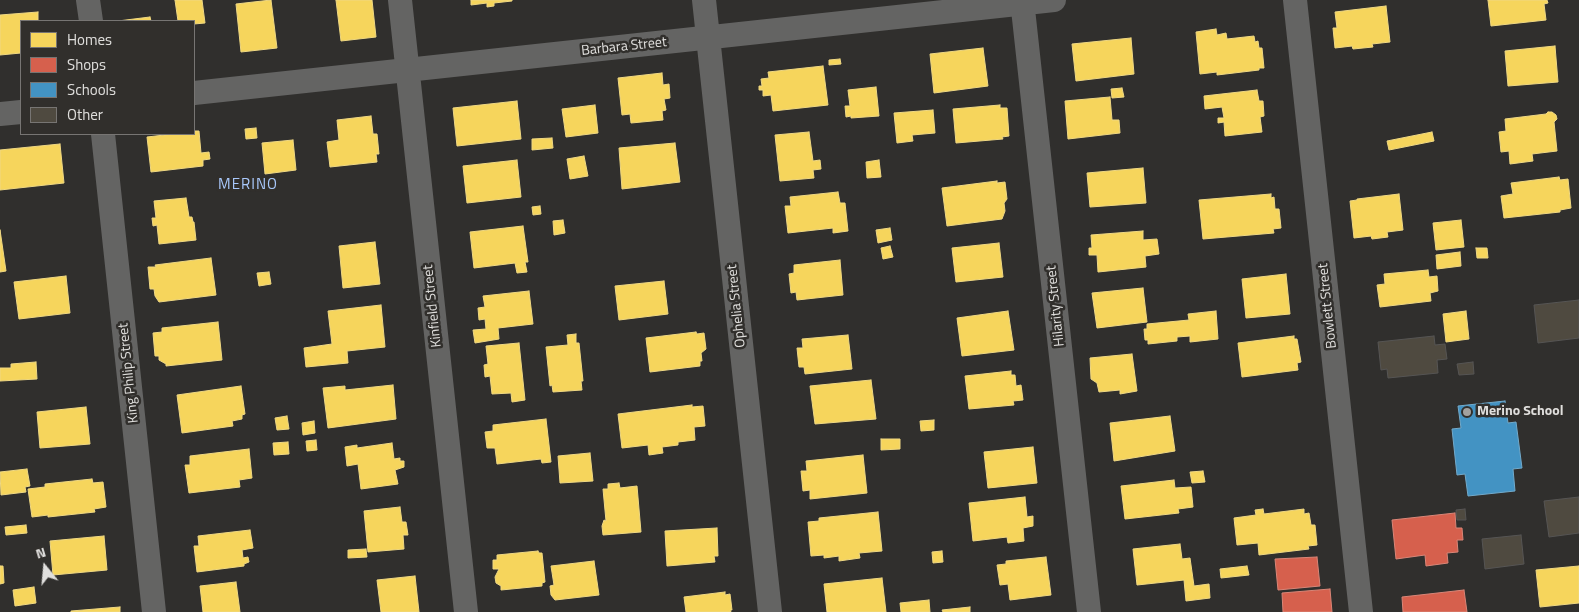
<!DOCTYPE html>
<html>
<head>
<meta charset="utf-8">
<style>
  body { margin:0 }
  #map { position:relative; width:1579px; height:612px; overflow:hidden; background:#302f2d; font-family:"Titillium Web",sans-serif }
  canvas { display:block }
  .legend { position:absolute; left:20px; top:20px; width:175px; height:115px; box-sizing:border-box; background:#312f2c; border:1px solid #777573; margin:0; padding:6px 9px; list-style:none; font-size:15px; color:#e0dfdd }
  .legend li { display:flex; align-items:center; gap:10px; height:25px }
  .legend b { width:25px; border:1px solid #777573 }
  .north { position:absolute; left:20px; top:542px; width:50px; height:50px; -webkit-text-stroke:4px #312f2c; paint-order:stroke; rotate:343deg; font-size:14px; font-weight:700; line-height:20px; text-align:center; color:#e0dfdd }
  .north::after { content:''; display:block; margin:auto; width:18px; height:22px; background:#e0dfdd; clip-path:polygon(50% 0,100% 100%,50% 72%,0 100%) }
</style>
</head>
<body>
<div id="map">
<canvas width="1579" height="612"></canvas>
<ul class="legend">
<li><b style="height:14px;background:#f6d55c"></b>Homes</li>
<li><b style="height:14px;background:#d6604d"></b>Shops</li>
<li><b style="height:14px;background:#4393c3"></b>Schools</li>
<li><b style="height:14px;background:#4f4a40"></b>Other</li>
</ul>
<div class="north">N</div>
</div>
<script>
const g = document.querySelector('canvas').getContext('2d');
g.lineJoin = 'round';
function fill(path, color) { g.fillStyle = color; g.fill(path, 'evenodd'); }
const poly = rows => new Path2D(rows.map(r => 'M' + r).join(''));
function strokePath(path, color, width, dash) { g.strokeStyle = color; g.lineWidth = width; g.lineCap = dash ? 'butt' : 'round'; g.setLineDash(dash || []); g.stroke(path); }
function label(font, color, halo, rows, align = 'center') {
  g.font = font + ' "Titillium Web",sans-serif'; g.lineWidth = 5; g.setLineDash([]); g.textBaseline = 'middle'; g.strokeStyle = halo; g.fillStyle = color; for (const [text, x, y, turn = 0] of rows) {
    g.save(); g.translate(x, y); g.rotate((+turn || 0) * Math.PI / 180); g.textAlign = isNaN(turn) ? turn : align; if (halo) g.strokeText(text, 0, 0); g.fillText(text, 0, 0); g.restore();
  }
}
const homes = poly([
  [175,0,202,0,205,23,194,24,194,21,178,21,175,0],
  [271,0,277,48,241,52,236,4,271,0],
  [336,0,372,0,376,37,341,41,336,0],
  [471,0,512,0,512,1,494,3,494,6,487,7,487,3,471,5,471,0],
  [1488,0,1547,0,1548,3,1544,4,1546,20,1491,26,1488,0],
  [1386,6,1390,42,1372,44,1373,47,1353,49,1352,46,1335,48,1333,28,1337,28,1335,12,1386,6],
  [38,12,38,21,21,21,21,53,0,55,0,15,38,12],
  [150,17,151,21,118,21,150,17],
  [1216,29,1217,35,1226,33,1227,39,1254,36,1255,42,1258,41,1259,48,1262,48,1264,68,1259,68,1259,70,1217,75,1217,72,1200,74,1196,32,1216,29],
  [1131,38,1134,74,1076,81,1072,44,1131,38],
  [1555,46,1558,82,1508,86,1505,51,1555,46],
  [983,48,988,86,934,93,930,54,983,48],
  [840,59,841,64,829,65,829,60,840,59],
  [823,66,828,105,773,111,771,95,763,96,763,90,759,90,759,86,762,86,761,79,769,78,768,72,823,66],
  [662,73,663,85,669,84,670,98,664,99,666,110,662,111,663,120,631,123,630,114,622,115,618,78,662,73],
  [876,87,879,116,851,118,851,116,846,117,845,106,850,106,848,90,876,87],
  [1122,88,1124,97,1112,98,1111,89,1122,88],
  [1257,90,1259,101,1263,101,1264,116,1260,117,1262,132,1225,136,1224,122,1218,123,1218,118,1224,118,1222,107,1205,109,1204,96,1257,90],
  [1110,97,1112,120,1119,120,1120,133,1068,139,1065,101,1110,97],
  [517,101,521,139,457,146,453,108,517,101],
  [595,105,598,133,566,137,562,109,595,105],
  [1000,105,1000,108,1007,108,1009,136,1002,137,1003,139,956,143,953,109,1000,105],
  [933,110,935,133,912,135,913,141,897,143,894,113,933,110],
  [1548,112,1552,112,1556,115,1557,119,1554,122,1557,151,1532,154,1533,161,1510,164,1509,151,1501,152,1499,132,1506,131,1505,119,1546,114,1548,112],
  [371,116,373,134,377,134,379,154,376,154,377,162,330,167,327,142,339,140,337,120,371,116],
  [256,128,257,138,246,139,245,129,256,128],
  [194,131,199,131,201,153,209,152,210,159,203,160,203,166,151,172,147,137,173,134,194,134,194,131],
  [809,132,813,161,820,160,821,169,813,170,814,178,780,181,775,135,809,132],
  [1432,132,1434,141,1389,150,1387,141,1432,132],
  [552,138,553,148,532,150,532,139,552,138],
  [293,140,296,170,265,174,262,143,293,140],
  [675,143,680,182,622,189,619,148,675,143],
  [60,144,64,183,0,190,0,150,60,144],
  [584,156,588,176,570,179,567,159,584,156],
  [517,160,521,197,467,203,463,166,517,160],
  [879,160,881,177,867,178,866,162,879,160],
  [1143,168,1146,203,1090,207,1087,173,1143,168],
  [1559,177,1560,180,1568,179,1571,208,1560,210,1560,212,1504,218,1501,196,1513,194,1511,183,1559,177],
  [997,181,997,183,1005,182,1007,199,1004,203,1005,211,1002,219,947,226,942,188,997,181],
  [838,192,840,203,845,203,848,231,833,233,833,228,788,233,785,206,791,206,790,197,838,192],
  [1271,194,1271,198,1274,197,1275,209,1279,209,1281,228,1273,229,1274,233,1203,239,1199,200,1271,194],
  [1399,194,1403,230,1387,232,1388,237,1372,239,1371,236,1354,238,1350,201,1357,200,1357,199,1399,194],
  [186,198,189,217,192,217,193,222,194,222,196,240,159,244,157,225,153,226,152,218,156,218,154,201,186,198],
  [540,206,541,214,533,215,532,207,540,206],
  [563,220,565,233,554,235,553,221,563,220],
  [1461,220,1464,247,1436,250,1433,223,1461,220],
  [523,226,528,262,525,262,527,272,517,273,515,263,474,268,470,232,523,226],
  [890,228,892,240,878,243,876,230,890,228],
  [0,230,6,271,0,272,0,230],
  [1143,231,1143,240,1157,239,1159,254,1145,256,1146,267,1098,272,1097,255,1089,255,1089,248,1092,248,1091,235,1143,231],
  [375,242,380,284,343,288,339,246,375,242],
  [999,243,1003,277,956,282,952,248,999,243],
  [890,246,893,257,883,259,881,248,890,246],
  [1476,248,1487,248,1488,258,1477,258,1476,248],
  [1460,252,1461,266,1437,269,1436,255,1460,252],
  [211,258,216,295,159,302,155,296,154,289,150,289,148,267,156,267,155,265,211,258],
  [840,260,843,295,797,300,796,292,791,293,789,274,794,273,794,265,840,260],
  [1428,270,1429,277,1437,276,1438,291,1430,293,1431,301,1380,307,1377,285,1385,284,1384,274,1428,270],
  [269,272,271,284,259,286,257,273,269,272],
  [1286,274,1290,314,1246,318,1242,279,1286,274],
  [66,276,70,313,19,319,14,282,66,276],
  [664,281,668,314,619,320,615,286,664,281],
  [1143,288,1147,322,1097,328,1092,293,1143,288],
  [529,291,533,324,498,328,499,339,475,343,473,330,486,329,485,319,479,320,478,308,485,307,483,296,529,291],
  [381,305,385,347,347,351,348,363,306,367,304,348,332,344,328,311,381,305],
  [1008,311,1014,350,962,356,957,318,1008,311],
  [1216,311,1218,339,1190,342,1190,336,1177,337,1177,341,1148,344,1148,340,1145,340,1144,329,1147,329,1147,324,1189,320,1188,314,1216,311],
  [1466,311,1469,339,1446,342,1443,314,1466,311],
  [218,322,222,360,166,366,166,364,159,360,159,356,155,356,153,333,162,332,162,328,218,322],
  [696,332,697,334,704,333,706,349,701,353,702,361,700,361,700,366,650,372,646,338,696,332],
  [576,334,576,343,579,343,583,381,581,381,582,390,553,392,552,385,550,386,546,347,568,345,567,335,576,334],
  [848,335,852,369,805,374,804,367,799,367,797,348,803,348,802,339,848,335],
  [1294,336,1294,339,1297,339,1301,362,1297,363,1298,370,1242,377,1238,343,1294,336],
  [519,343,525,400,512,402,511,393,492,394,490,376,485,377,484,365,488,364,486,346,519,343],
  [1132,354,1137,391,1120,394,1120,390,1099,392,1097,383,1091,379,1090,358,1132,354],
  [36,362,37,379,0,381,0,368,11,368,11,364,36,362],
  [1011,371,1011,375,1015,375,1016,386,1021,385,1023,400,1013,401,1014,405,969,409,965,376,1011,371],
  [871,380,876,419,815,424,810,386,871,380],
  [393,385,396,419,328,428,323,388,345,386,345,390,393,385],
  [241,386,245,414,242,415,242,419,232,421,233,426,182,433,177,395,241,386],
  [692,405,692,407,703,406,705,426,694,427,695,440,678,442,678,445,662,447,663,453,649,455,648,445,622,448,618,414,692,405],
  [86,407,90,444,40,448,37,412,86,407],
  [287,416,289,429,277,430,275,418,287,416],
  [1170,416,1175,451,1114,461,1110,423,1170,416],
  [546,419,551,462,542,463,541,459,497,464,495,448,487,448,485,432,493,431,493,425,546,419],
  [934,420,934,430,921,431,920,421,934,420],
  [314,421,315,433,303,435,302,423,314,421],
  [881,439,900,439,900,449,881,450,881,439],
  [316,440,317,450,307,451,306,441,316,440],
  [288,442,289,454,274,455,273,443,288,442],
  [392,443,394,459,400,458,400,461,404,461,404,467,395,470,398,484,361,489,358,464,347,466,345,447,357,445,357,448,392,443],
  [1033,447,1037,483,988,488,984,452,1033,447],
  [249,449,252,478,239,480,240,487,189,493,185,465,190,465,190,456,249,449],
  [590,453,593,481,560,483,558,456,590,453],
  [863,455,867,493,810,499,810,490,803,491,801,471,807,471,806,461,863,455],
  [27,469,30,486,25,487,26,492,1,495,0,472,27,469],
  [1203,471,1205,482,1192,483,1190,472,1203,471],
  [92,479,93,483,103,482,106,507,94,509,95,512,48,517,48,515,32,517,28,489,45,487,45,484,92,479],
  [1174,480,1175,488,1191,487,1193,507,1178,509,1179,513,1125,519,1121,486,1174,480],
  [619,483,620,488,637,486,641,532,603,535,602,526,604,520,606,521,603,489,608,489,608,484,619,483],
  [1025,497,1027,517,1033,516,1033,526,1023,528,1024,541,1008,543,1007,537,973,541,969,503,1025,497],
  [400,507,402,522,406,522,408,535,403,535,404,549,368,552,364,511,400,507],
  [1263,509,1264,514,1304,509,1304,514,1309,513,1311,525,1315,525,1317,545,1308,546,1309,549,1259,555,1258,543,1237,545,1234,518,1256,515,1255,510,1263,509],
  [878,512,882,551,859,553,860,558,839,561,839,556,824,558,824,555,811,556,808,522,819,521,819,518,878,512],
  [26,525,27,533,6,535,5,527,26,525],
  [717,528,718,556,714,556,715,562,667,566,665,531,717,528],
  [250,530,253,548,242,550,243,558,248,557,249,562,244,564,244,566,197,572,194,546,199,546,198,536,250,530],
  [104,536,107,570,53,575,50,541,104,536],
  [1180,544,1182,559,1190,558,1194,586,1209,584,1210,598,1186,601,1184,580,1137,585,1133,549,1180,544],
  [366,549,367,557,348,558,348,550,366,549],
  [538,551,539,553,542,553,545,582,542,583,542,586,501,590,501,586,496,583,495,577,499,569,493,569,493,560,497,560,497,555,538,551],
  [942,551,943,562,933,563,932,552,942,551],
  [1046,557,1051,595,1010,600,1008,584,1000,585,997,565,1006,564,1006,561,1046,557],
  [594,561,599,595,555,600,551,595,550,586,554,585,551,566,594,561],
  [0,566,3,566,4,583,0,584,0,566],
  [1247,566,1249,575,1221,578,1220,569,1247,566],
  [1579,566,1579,603,1540,607,1536,570,1579,566],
  [415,576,419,612,381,612,377,580,415,576],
  [882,578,886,612,827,612,824,584,882,578],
  [236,582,240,612,203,612,200,586,236,582],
  [34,587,36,603,15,606,13,590,34,587],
  [725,592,725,595,730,594,732,610,730,610,731,612,686,612,684,597,725,592],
  [929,600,930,612,901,612,900,603,929,600],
  [120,607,120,612,71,612,71,611,120,607],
  [970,607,970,612,943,612,942,610,970,607]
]);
fill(homes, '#f6d55c');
strokePath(homes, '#efd883', 1);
const shops = poly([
  [1455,513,1456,528,1462,528,1463,540,1457,540,1458,552,1447,553,1448,563,1426,566,1425,555,1396,559,1392,520,1455,513],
  [1317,557,1320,586,1278,590,1275,559,1317,557],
  [1330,589,1332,612,1283,612,1282,593,1330,589],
  [1464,590,1467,612,1403,612,1402,597,1464,590]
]);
fill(shops, '#d6604d');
strokePath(shops, '#d98678', 1);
const schools = poly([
  [1505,401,1508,423,1516,422,1522,468,1513,469,1515,491,1468,496,1465,474,1457,475,1452,429,1461,428,1458,406,1505,401]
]);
fill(schools, '#4393c3');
strokePath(schools, '#72aacb', 1);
const building = poly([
  [1579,300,1579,338,1538,343,1534,305,1579,300],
  [1434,336,1435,345,1445,344,1447,359,1437,360,1438,373,1388,378,1387,369,1381,370,1378,342,1434,336],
  [1473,362,1474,374,1459,375,1457,364,1473,362],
  [1579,497,1579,533,1549,537,1544,501,1579,497],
  [1465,509,1466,520,1457,520,1456,510,1465,509],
  [1521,535,1524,564,1485,569,1482,539,1521,535]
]);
fill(building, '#4f4a40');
strokePath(building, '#565554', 1);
strokePath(poly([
  [88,0,91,21],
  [400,0,466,612],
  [704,0,770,612],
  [1022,0,1089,612],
  [1295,0,1361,612],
  [194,93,1054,0],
  [0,114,21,112],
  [103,134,154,612]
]), '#646463', 24);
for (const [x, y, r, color] of [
  [1467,412,5,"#a2a19f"]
]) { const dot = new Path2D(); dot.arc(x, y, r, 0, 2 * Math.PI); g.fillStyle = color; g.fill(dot); strokePath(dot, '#312f2c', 2); }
label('14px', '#e0dfdd', '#312f2c', [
  ["Barbara Street",624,47,-6],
  ["Kinfield Street",433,306,-96],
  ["Ophelia Street",737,306,-96],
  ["Hilarity Street",1056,306,-96],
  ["Bowlett Street",1328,306,-96],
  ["King Philip Street",129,373,-96]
]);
label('bold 14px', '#e0dfdd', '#312f2c', [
  ["Merino School",1477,412]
], 'left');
g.letterSpacing = '1px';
label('15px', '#a9c9fc', '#312f2c', [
  ["MERINO",248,185]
]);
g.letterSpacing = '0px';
</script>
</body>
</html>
